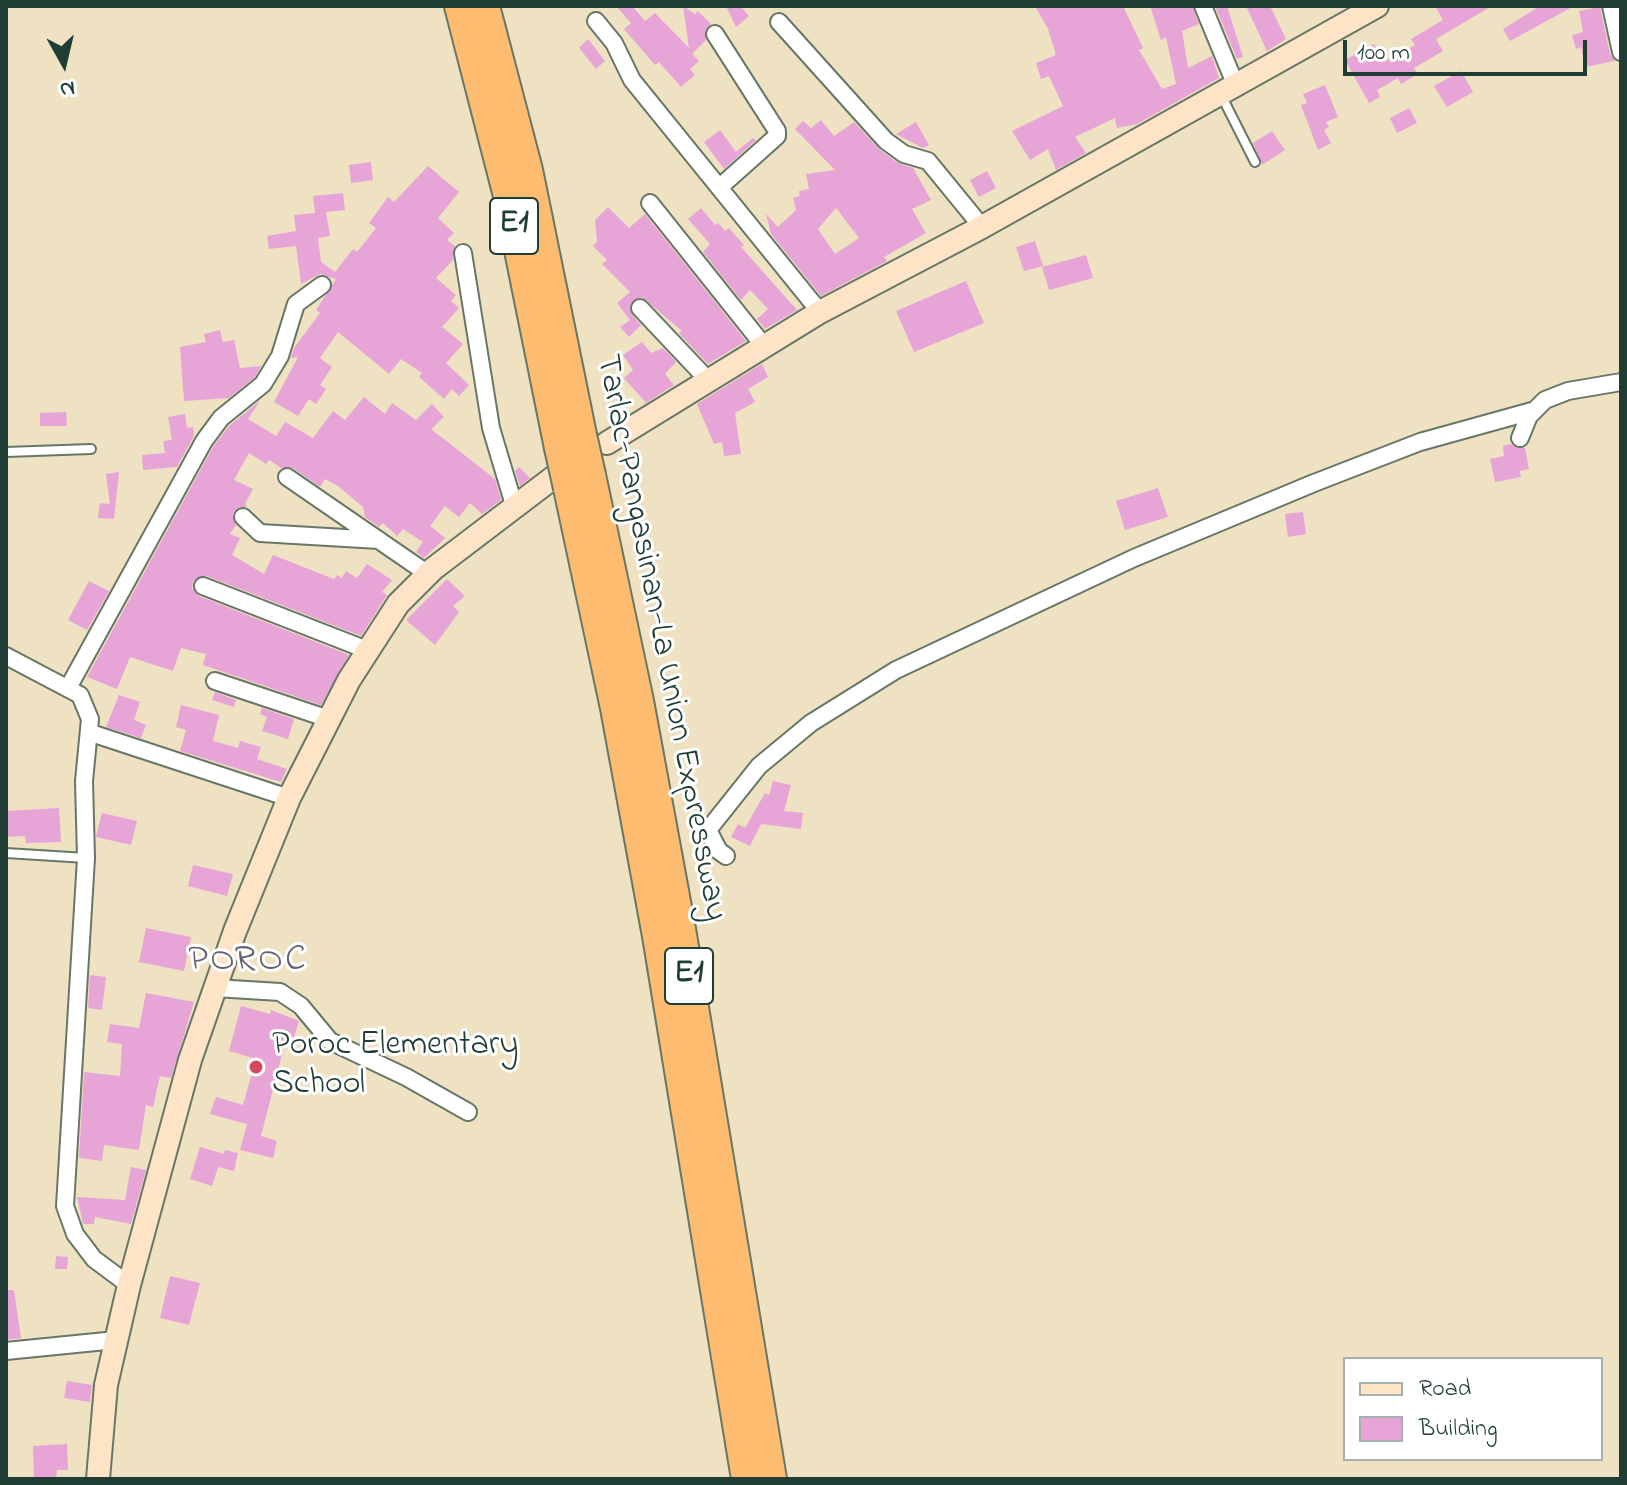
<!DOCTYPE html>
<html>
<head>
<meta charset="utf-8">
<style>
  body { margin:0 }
  #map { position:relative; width:1627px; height:1485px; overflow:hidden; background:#eee2c3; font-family:"Indie Flower",sans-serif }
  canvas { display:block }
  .frame { position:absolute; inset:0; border:8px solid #1f3d34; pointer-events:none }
  .legend { position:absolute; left:1343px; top:1357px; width:260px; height:104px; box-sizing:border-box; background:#fff; border:2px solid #a5b1ae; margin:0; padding:10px 14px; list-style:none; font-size:24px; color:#1f3d34 }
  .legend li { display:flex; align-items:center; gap:16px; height:40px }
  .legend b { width:40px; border:2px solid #a5b1ae }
  .north { position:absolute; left:24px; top:24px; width:80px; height:80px; -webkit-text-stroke:6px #fff; paint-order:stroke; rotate:172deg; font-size:22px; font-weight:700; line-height:32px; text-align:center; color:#1f3d34 }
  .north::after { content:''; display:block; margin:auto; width:28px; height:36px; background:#1f3d34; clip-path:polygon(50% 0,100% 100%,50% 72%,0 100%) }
  .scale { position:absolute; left:1343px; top:40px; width:244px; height:36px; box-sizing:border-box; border:4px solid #1f3d34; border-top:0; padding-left:10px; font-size:24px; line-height:28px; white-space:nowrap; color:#1f3d34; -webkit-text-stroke:6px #fff; paint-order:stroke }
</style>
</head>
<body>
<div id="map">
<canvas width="1627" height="1485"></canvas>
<div class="frame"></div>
<ul class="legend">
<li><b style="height:10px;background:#fee4c6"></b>Road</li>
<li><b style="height:22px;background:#e7a4d7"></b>Building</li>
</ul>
<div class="north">N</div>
<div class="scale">100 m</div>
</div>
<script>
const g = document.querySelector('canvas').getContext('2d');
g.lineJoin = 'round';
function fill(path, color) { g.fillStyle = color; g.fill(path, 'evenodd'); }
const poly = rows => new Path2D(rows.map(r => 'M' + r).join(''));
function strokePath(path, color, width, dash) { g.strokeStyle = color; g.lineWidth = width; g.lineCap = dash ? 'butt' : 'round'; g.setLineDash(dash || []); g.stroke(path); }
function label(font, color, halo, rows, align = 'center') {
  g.font = font + ' "Indie Flower",sans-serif'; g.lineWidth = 6; g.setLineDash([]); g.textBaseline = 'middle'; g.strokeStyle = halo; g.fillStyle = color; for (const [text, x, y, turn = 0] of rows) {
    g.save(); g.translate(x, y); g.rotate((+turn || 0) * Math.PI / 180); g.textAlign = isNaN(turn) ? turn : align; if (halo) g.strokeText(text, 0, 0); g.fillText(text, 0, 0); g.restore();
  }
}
fill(poly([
  [616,6,632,6,645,21,655,13,689,48,683,6,695,14,698,11,711,24,705,30,706,40,692,54,699,61,690,69,695,75,681,87,659,62,655,65,624,29,631,23],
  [726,6,740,6,749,16,736,27],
  [1035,6,1123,6,1143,48,1139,50,1162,89,1176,84,1166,37,1161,40,1150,6,1192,6,1199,24,1182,31,1188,68,1212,56,1219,78,1137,124,1117,128,1115,118,1075,137,1086,153,1056,170,1048,149,1030,160,1012,131,1063,106,1049,76,1041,79,1036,63,1056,55,1048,29],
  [1215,6,1227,6,1243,57,1237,59],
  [1246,6,1270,6,1286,39,1267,51],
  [1435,6,1492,6,1436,39,1443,51,1414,68,1418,74,1401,84,1398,78,1377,90,1380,97,1369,103,1345,60,1374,44,1384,62,1415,45,1411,39,1443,20],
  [1540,6,1574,6,1510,41,1503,29],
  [1600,7,1610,54,1615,61,1585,67,1581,47,1576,49,1572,35,1583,32,1579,11],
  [588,39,605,61,596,69,579,48],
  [1461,71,1473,92,1447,107,1434,86],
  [1325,85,1338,117,1326,122,1329,127,1324,130,1331,143,1318,150,1301,105,1307,103,1303,94],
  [1409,108,1417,123,1397,133,1390,118],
  [821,120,834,136,854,122,880,150,898,163,913,168,931,200,912,209,926,233,884,257,887,261,821,296,771,234,766,214,778,227,796,210,793,198,800,196,799,191,809,189,806,174,835,170,795,129,803,121,811,128],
  [836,208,859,238,835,254,818,229],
  [916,122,929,145,923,148,896,134],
  [720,130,736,152,753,138,756,140,724,169,704,142],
  [1272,131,1285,150,1262,165,1253,143],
  [371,162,373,180,351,183,349,165],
  [428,166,459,192,438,218,454,233,447,240,455,246,453,260,436,278,456,295,451,301,459,308,442,327,463,344,446,363,469,385,459,396,452,389,444,399,419,377,422,373,401,359,389,374,338,332,320,358,332,367,320,385,326,389,316,404,309,399,298,416,274,402,298,357,291,358,294,348,320,313,316,310,336,279,320,274,301,284,296,246,269,249,267,236,296,231,294,215,315,213,313,196,343,193,345,210,326,212,330,236,318,238,321,262,335,272,353,249,357,252,376,228,369,223,388,197,394,202],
  [987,171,996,188,979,197,970,180],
  [608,207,629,228,645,214,746,341,708,364,679,333,682,331,642,297,630,304,632,315,641,325,629,337,620,327,630,320,617,303,630,292,602,264,607,260,593,246,597,242,595,220],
  [701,208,715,225,718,223,725,231,729,228,744,245,741,247,797,310,765,329,757,319,768,309,750,290,741,300,703,252,710,244,688,219],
  [1035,241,1043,266,1024,271,1016,247],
  [1086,255,1093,278,1049,290,1042,267],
  [966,281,984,323,914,352,896,311],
  [220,330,223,342,234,340,240,368,261,366,255,377,229,398,184,401,180,347,206,342,204,334],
  [642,342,651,353,663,348,676,362,665,374,674,385,646,403,624,378,633,370,623,355],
  [762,364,768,377,748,389,755,402,735,413,741,454,724,456,722,442,714,444,697,404],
  [364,397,385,414,392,403,416,420,432,404,444,417,431,429,495,479,501,500,482,514,470,503,459,517,445,506,430,526,445,538,424,558,416,552,423,542,403,529,397,536,383,523,379,527,365,517,363,507,338,486,325,479,320,487,293,468,281,468,269,460,266,464,249,453,234,480,253,489,245,504,247,507,239,507,233,514,236,525,230,534,240,538,232,555,264,574,273,555,334,579,337,575,342,578,346,571,357,578,367,564,392,580,382,592,387,595,361,636,207,576,193,581,192,588,199,596,349,655,321,705,203,665,206,654,181,648,173,671,130,657,117,689,87,677,213,447,229,426,260,401,248,419,276,436,285,422,313,438,333,411,345,420],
  [66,412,67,426,40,426,40,413],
  [185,414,187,428,193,427,194,436,177,467,143,470,142,455,165,453,163,441,172,440,168,417],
  [1511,444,1525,448,1529,469,1520,471,1521,477,1495,482,1490,459,1504,456,1503,446],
  [519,467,530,478,520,486,515,471],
  [119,472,114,519,98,518,100,503,110,504,106,474],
  [1158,488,1168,517,1125,530,1116,501],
  [1303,512,1306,534,1288,537,1285,514],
  [447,579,465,596,453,606,459,612,435,645,406,620],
  [89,581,109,591,87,630,68,620],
  [215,692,236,700,234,707,212,700],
  [119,695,140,702,134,720,146,725,141,738,106,727],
  [181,705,219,715,213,741,238,748,240,741,261,747,257,759,287,769,281,782,180,751,186,730,176,727],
  [262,708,294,719,288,739,262,731,267,717,260,714],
  [773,781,791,785,784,811,803,813,801,829,761,824,750,846,731,837,738,824,745,828,765,793,769,795],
  [59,808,61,842,26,843,25,836,6,837,6,811],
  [102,813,137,821,131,845,96,837],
  [193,865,233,874,227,896,188,886],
  [146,928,191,937,184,971,139,962],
  [90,975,106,977,102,1010,88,1008],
  [146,993,194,1002,171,1078,160,1076,153,1107,146,1105,139,1150,104,1145,102,1161,79,1158,84,1072,120,1076,122,1044,107,1042,110,1024,139,1028],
  [241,1006,270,1014,271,1010,299,1021,293,1041,286,1039,261,1136,277,1141,273,1158,240,1150,247,1124,210,1114,216,1097,243,1105,256,1059,229,1051],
  [200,1147,224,1154,225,1150,238,1153,234,1171,218,1167,212,1186,190,1179],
  [131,1167,146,1170,131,1224,95,1217,94,1224,83,1224,77,1197,125,1200],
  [56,1256,68,1257,67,1269,55,1269],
  [170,1276,200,1283,189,1325,160,1318],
  [6,1290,14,1290,21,1338,6,1340],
  [67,1381,92,1385,90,1402,64,1398],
  [67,1444,68,1470,57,1470,56,1479,34,1479,33,1446]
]), '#e7a4d7');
const lane = poly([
  [1221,95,1255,162],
  [6,452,91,449],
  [6,853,86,858]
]);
const street = poly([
  [1203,6,1236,86],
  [1611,6,1621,52],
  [596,21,614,43,632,80,820,312],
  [779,22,886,141,904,154,928,161,982,227],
  [715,34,777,131,777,136,721,186],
  [650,203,764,346],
  [463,253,491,428,514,505],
  [640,308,707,379],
  [1520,438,1529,416,1545,400,1568,391,1621,382],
  [287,477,428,574],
  [243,517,260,533,379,540],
  [203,586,367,650],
  [6,656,80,695,90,719,84,781,86,858,65,1206,75,1234,94,1259,129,1285],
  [215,681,329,719],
  [68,688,204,441,221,418,263,384,280,356,296,304,322,285],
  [91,733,289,798],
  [726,856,719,851,708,830,759,766,811,723,896,670,1134,558,1314,483,1420,442,1532,411],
  [215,988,280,992,301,1006,330,1041,406,1077,468,1112],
  [6,1351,116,1340]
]);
const secondary = poly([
  [607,443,820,312,982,227,1377,6],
  [98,1479,106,1385,129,1285,190,1060,235,931,289,798,349,680,398,604,433,569,554,477]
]);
const highway = poly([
  [459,6,508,196,559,448],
  [485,6,528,170,582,435],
  [591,475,639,701,681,929,772,1479],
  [568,488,615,708,657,936,746,1479]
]);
strokePath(lane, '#677766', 12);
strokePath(street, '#677766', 20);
strokePath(secondary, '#677766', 26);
strokePath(highway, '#677766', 32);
strokePath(lane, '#fff', 8);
strokePath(street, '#fff', 16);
strokePath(secondary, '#fee4c6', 22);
strokePath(highway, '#fdbc70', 28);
const highwayBridge = poly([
  [582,435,591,475],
  [559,448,568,488]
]);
strokePath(highwayBridge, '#677766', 32, []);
strokePath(highwayBridge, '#fdbc70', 28);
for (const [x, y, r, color] of [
  [256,1067,8,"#d1495b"]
]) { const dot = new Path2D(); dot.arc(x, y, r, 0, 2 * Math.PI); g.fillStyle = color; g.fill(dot); strokePath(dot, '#fff', 3); }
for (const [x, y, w] of [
  [514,226,48],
  [689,976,48]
]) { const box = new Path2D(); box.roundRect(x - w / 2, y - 28, w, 56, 6); g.fillStyle = '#fff'; g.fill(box); strokePath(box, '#1f3d34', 2); }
label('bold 32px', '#1f3d34', null, [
  ["E1",514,226],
  ["E1",689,976]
]);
label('34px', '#1f3d34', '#fff', [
  ["Tarlac-Pangasinan-La Union Expressway",659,638,79]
]);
label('34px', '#1f3d34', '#fff', [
  ["Poroc Elementary",272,1047],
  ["School",272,1086]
], 'left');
g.letterSpacing = '2px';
label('38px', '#65616d', '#fff', [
  ["POROC",248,963]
]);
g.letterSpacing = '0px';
</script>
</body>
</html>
